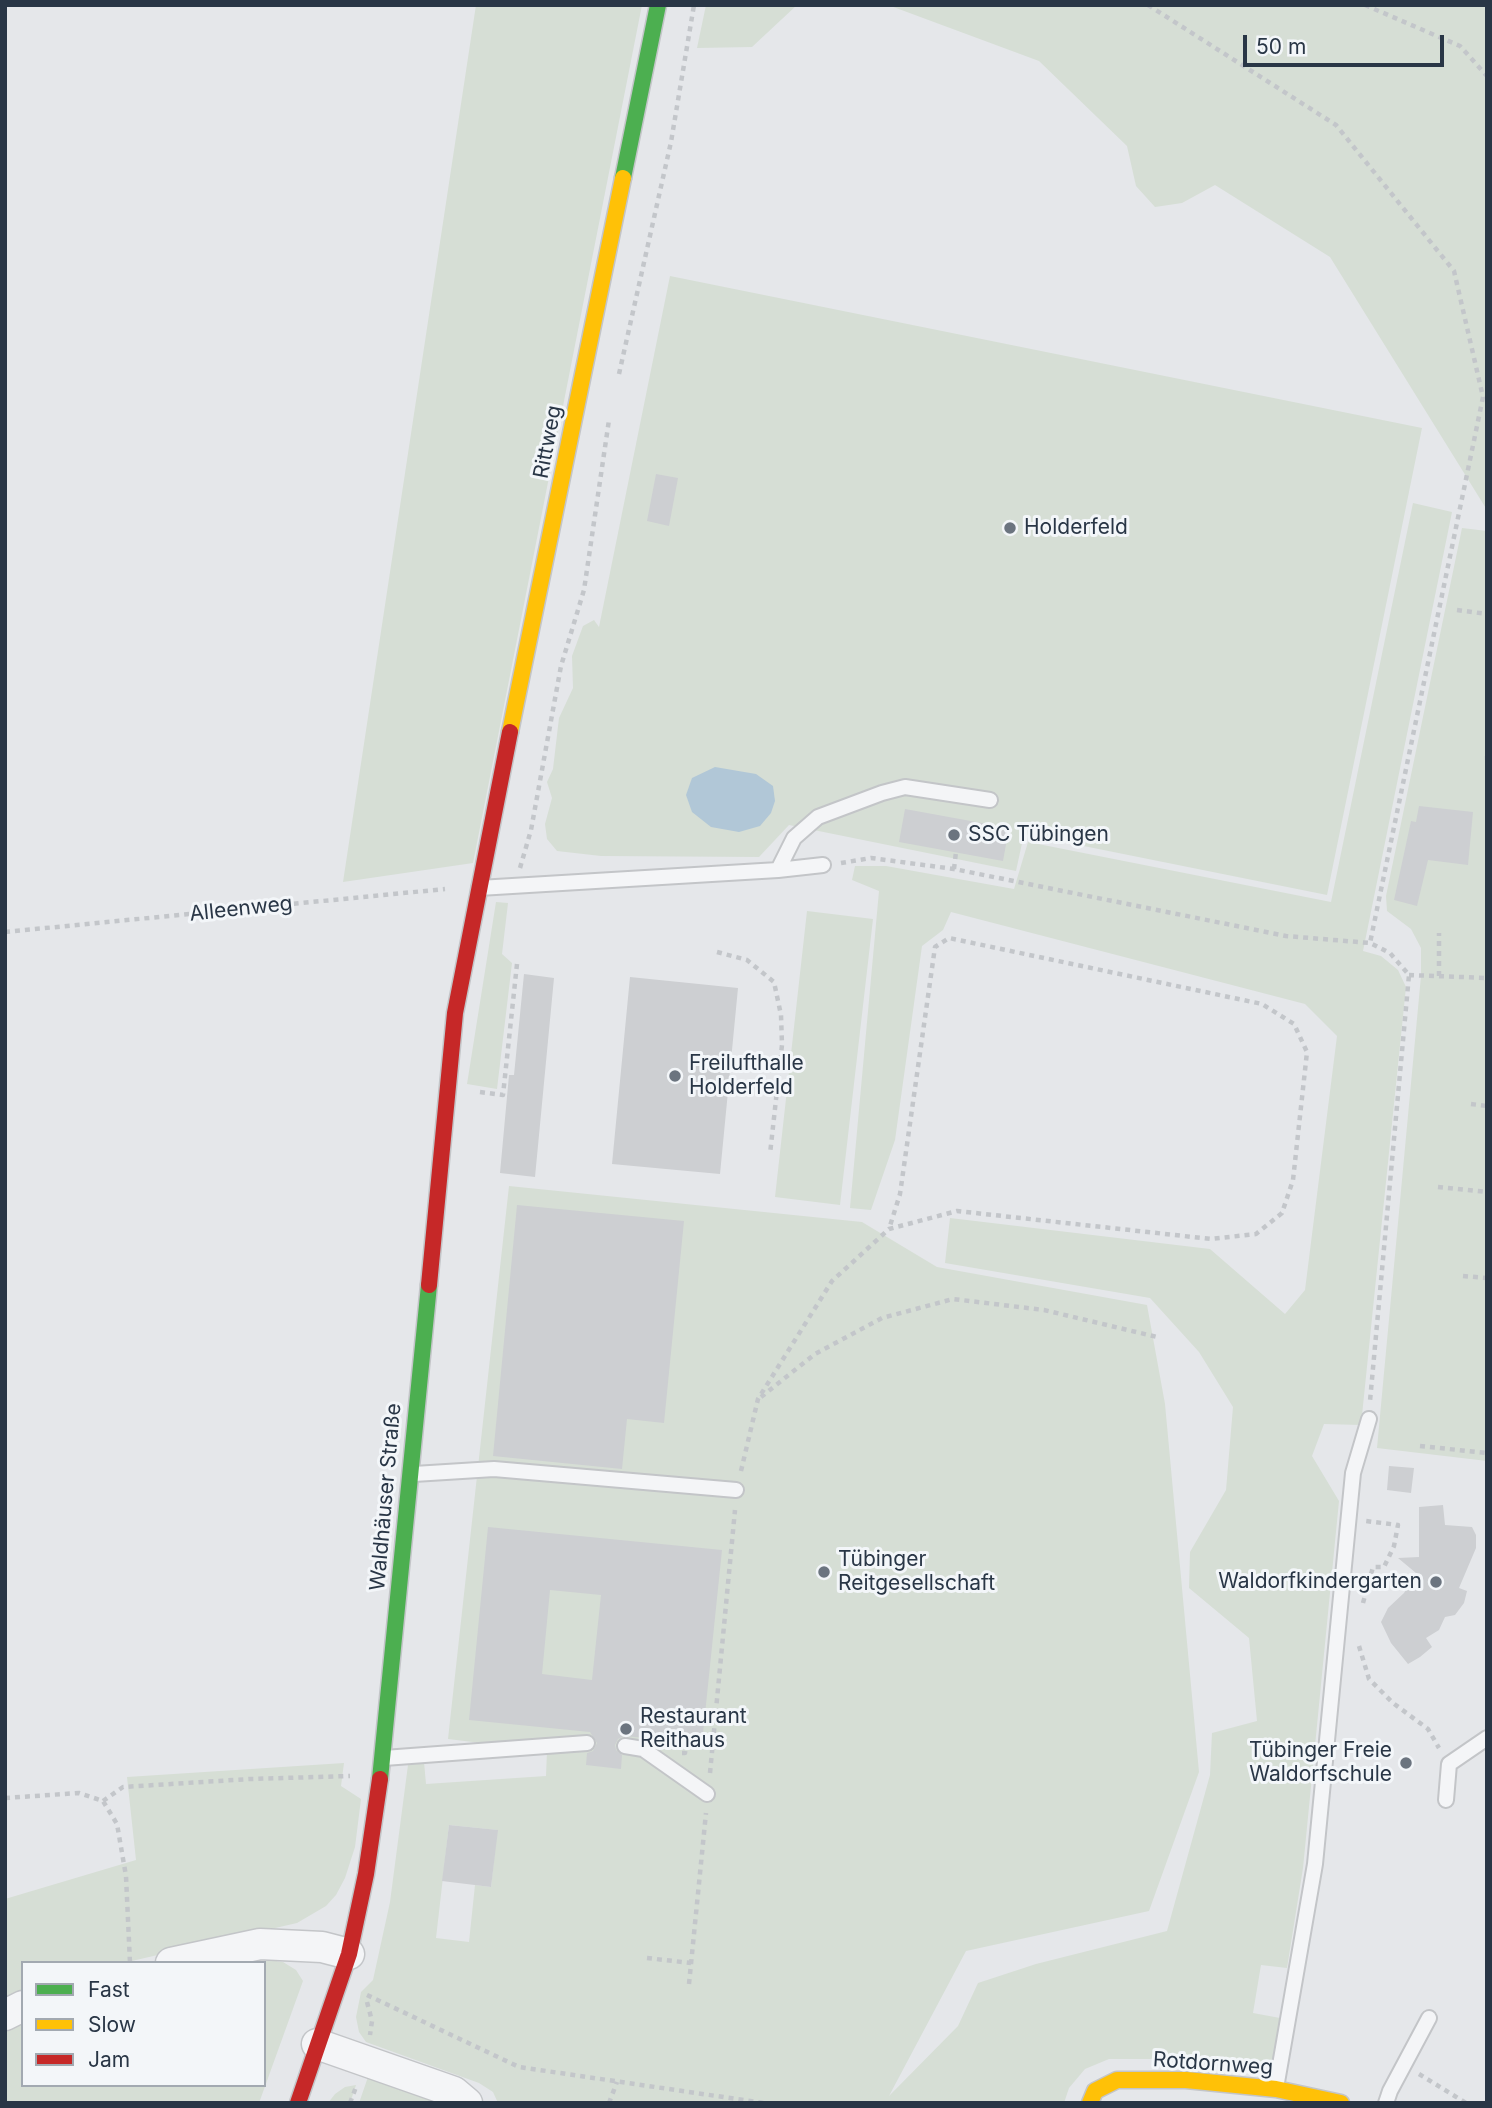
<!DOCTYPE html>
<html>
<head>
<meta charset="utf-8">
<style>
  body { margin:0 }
  #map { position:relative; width:1492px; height:2108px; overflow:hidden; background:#e5e7ea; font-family:Inter,sans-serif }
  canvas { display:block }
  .frame { position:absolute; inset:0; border:7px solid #293646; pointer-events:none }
  .legend { position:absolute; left:21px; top:1961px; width:245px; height:126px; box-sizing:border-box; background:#f3f6f9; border:2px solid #a2a9b1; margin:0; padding:9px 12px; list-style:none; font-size:21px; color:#293646 }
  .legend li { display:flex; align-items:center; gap:14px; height:35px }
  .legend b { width:35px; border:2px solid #a2a9b1 }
  .scale { position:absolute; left:1243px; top:35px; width:201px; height:32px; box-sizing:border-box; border:4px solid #293646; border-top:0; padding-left:9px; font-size:21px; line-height:24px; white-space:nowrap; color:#293646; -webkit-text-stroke:5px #f3f6f9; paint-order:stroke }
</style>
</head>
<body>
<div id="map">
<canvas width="1492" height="2108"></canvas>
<div class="frame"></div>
<ul class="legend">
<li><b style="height:9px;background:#4caf50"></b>Fast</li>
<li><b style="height:9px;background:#ffc107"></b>Slow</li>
<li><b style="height:9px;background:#c62828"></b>Jam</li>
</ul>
<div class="scale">50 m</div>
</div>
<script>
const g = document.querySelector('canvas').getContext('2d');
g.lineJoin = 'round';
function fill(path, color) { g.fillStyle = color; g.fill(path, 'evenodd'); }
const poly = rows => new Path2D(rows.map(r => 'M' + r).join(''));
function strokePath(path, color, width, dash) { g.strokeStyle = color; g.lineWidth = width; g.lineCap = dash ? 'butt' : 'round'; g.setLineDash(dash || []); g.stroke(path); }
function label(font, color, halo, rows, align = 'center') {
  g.font = font + ' Inter,sans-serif'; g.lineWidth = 6; g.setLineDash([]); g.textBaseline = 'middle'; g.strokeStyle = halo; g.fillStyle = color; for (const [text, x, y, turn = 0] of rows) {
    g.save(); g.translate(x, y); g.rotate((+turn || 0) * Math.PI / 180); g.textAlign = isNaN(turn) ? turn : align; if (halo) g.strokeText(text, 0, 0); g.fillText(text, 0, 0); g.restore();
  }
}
fill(poly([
  [476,5,642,5,473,863,343,882],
  [706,5,797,5,752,47,697,48],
  [888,5,1487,5,1487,510,1330,257,1215,185,1182,203,1155,207,1136,186,1127,146,1039,61],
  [670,276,1422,428,1327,895,1024,834,1016,871,789,825,759,857,601,856,557,851,547,839,545,824,552,798,547,782,553,769,559,718,573,688,572,656,583,626,594,620,599,627],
  [1413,503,1452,512,1363,951,1381,956,1398,970,1406,987,1361,1425,1324,1424,1312,1456,1339,1501,1303,1868,1287,1968,1261,1965,1253,2013,1280,2018,1273,2062,1264,2069,1187,2059,1109,2059,1085,2069,1069,2088,1064,2103,498,2103,493,2092,479,2083,366,2042,359,2032,356,2017,361,1992,373,1980,390,1902,408,1765,413,1762,424,1762,426,1784,546,1776,547,1751,448,1739,509,1186,862,1222,937,1267,1147,1305,1165,1404,1199,1772,1149,1911,966,1951,889,2096,958,2026,978,1983,1036,1964,1167,1931,1210,1775,1212,1733,1257,1721,1249,1638,1189,1588,1190,1552,1226,1490,1233,1407,1199,1352,1150,1298,945,1263,950,1218,1210,1249,1285,1314,1305,1290,1337,1036,1305,1004,951,912,943,930,922,946,895,1140,871,1210,850,1208,879,891,852,880,855,866,886,866,1014,889,1028,842,1331,902],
  [449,1825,497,1830,491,1887,475,1885,469,1942,436,1938],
  [1462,528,1487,531,1487,1461,1377,1448,1421,976,1421,948,1411,929,1387,911,1386,896],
  [496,902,508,903,502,954,512,963,497,1089,467,1084],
  [807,911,873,919,840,1205,775,1197],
  [344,1763,341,1786,361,1799,355,1847,345,1878,336,1895,326,1906,297,1923,123,1963,23,1963,23,1998,5,2005,5,1899,136,1860,127,1777],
  [269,1960,283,1962,296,1970,303,1981,259,2103,5,2103,5,2029,23,2021,23,2085,264,2085,264,1963,240,1963],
  [368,2077,439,2103,359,2103],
  [356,2085,350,2103,328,2103,335,2094,345,2087]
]), '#d6ded5');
fill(poly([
  [715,767,756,774,773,786,775,801,771,813,760,826,739,832,711,827,692,812,686,795,692,778]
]), '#b1c7d7');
fill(poly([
  [656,474,678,478,669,526,647,521],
  [1419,806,1473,812,1468,865,1428,860,1417,906,1394,900,1411,821,1416,822],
  [905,809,1009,828,1003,861,899,842],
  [524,974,554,978,535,1177,500,1173,509,1075,514,1075],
  [630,977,738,988,720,1174,612,1164],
  [517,1205,684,1221,664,1423,627,1419,622,1469,493,1456],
  [1389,1466,1414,1468,1411,1493,1387,1490],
  [1443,1505,1445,1525,1472,1527,1476,1535,1476,1548,1459,1588,1467,1591,1464,1603,1455,1615,1445,1617,1439,1630,1426,1638,1432,1647,1420,1657,1408,1664,1391,1643,1381,1622,1388,1608,1404,1593,1416,1573,1398,1558,1419,1557,1419,1507],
  [488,1527,722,1550,702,1743,624,1736,618,1739,615,1745,616,1750,622,1755,621,1769,586,1765,587,1753,593,1751,597,1743,590,1732,469,1720],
  [550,1590,601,1595,592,1680,542,1674],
  [449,1825,498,1830,491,1887,442,1881]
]), '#cdcfd2');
const lane = poly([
  [778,870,794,838,818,817,882,793,905,787,990,800],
  [479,888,778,870,823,865],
  [414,1474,494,1469,736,1490],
  [625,1746,643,1749,707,1794],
  [384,1758,587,1743],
  [1446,1800,1449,1764,1487,1738],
  [1276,2088,1315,1864,1353,1473,1369,1419],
  [1386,2103,1390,2091,1429,2018]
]);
const street = poly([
  [171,1963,260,1944,322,1947,349,1954],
  [5,2015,23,2006],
  [317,2044,454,2092,467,2103]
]);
const fast = poly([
  [623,178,658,5],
  [380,1779,429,1285]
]);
const slow = poly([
  [510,732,623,178],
  [1090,2103,1095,2091,1117,2080,1186,2080,1276,2089,1341,2103]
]);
const jam = poly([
  [429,1285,455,1013,510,732],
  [298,2103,349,1954,366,1874,380,1779]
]);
strokePath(lane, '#c3c5c8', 18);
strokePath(street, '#c3c5c8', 33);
strokePath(fast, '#c3c5c8', 19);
strokePath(slow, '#c3c5c8', 19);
strokePath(jam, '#c3c5c8', 19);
strokePath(poly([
  [1148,5,1336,125,1454,271,1483,397,1370,943],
  [1365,5,1460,46,1487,76],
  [619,374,671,142,694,5],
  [1457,610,1487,614],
  [1487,756,1487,760],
  [841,863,871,858,954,869,1286,936,1370,943,1390,953,1409,975,1370,1401],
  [520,868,531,830,561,666,584,590,609,420],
  [954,869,956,852],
  [5,932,445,889],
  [717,952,747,960,774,982,781,1015,782,1045,770,1154],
  [1409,975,1487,978],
  [1439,976,1439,933],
  [480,1092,503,1095,517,964],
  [1471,1104,1487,1106],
  [1438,1187,1487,1192],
  [1463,1276,1487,1278],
  [761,1397,815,1354,882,1318,953,1299,1044,1310,1157,1337],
  [1420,1446,1487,1453],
  [741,1471,758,1399,832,1281,889,1229,957,1211,1211,1239,1256,1234,1282,1213,1293,1180,1307,1052,1294,1024,1262,1004,949,938,935,947,900,1194,889,1229],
  [1363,1603,1373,1567,1384,1567,1394,1546,1398,1525,1366,1521],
  [1359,1646,1369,1679,1393,1703,1428,1729,1439,1748],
  [682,1753,685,1753,686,1742],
  [710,1773,735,1510],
  [5,1798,79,1793,103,1801,117,1824,126,1876,130,1963],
  [103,1801,123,1787,250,1779,350,1776],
  [647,1958,691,1963],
  [689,1984,706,1813],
  [367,1995,519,2067,764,2103],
  [367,2002,372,2021,370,2035],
  [1419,2074,1466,2103],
  [350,2103,356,2087],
  [609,2103,617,2082]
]), '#c3c6ca', 4.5, [5, 5]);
strokePath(lane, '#f4f5f7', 14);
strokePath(street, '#f4f5f7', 30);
strokePath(fast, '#4caf50', 16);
strokePath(slow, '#ffc107', 16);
strokePath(jam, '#c62828', 16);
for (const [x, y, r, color] of [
  [1010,528,7,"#6b747f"],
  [954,835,7,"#6b747f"],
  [675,1076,7,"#6b747f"],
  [824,1572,7,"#6b747f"],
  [1436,1582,7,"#6b747f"],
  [626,1729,7,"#6b747f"],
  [1406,1763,7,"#6b747f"]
]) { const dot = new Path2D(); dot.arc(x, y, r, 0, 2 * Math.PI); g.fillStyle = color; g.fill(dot); strokePath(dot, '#f3f6f9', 2.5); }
label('21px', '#293646', '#f3f6f9', [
  ["Rittweg",548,442,-79],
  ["Alleenweg",241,909,-6],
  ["Waldhäuser Straße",386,1497,-85],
  ["Rotdornweg",1213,2064,4]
]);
label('21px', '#293646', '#f3f6f9', [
  ["Holderfeld",1024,528],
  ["SSC Tübingen",968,835],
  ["Freilufthalle",689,1064],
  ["Holderfeld",689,1088],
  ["Tübinger",838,1560],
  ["Reitgesellschaft",838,1584],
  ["Waldorfkindergarten",1422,1582,"right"],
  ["Restaurant",640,1717],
  ["Reithaus",640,1741],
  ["Tübinger Freie",1392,1751,"right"],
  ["Waldorfschule",1392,1775,"right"]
], 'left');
</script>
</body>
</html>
